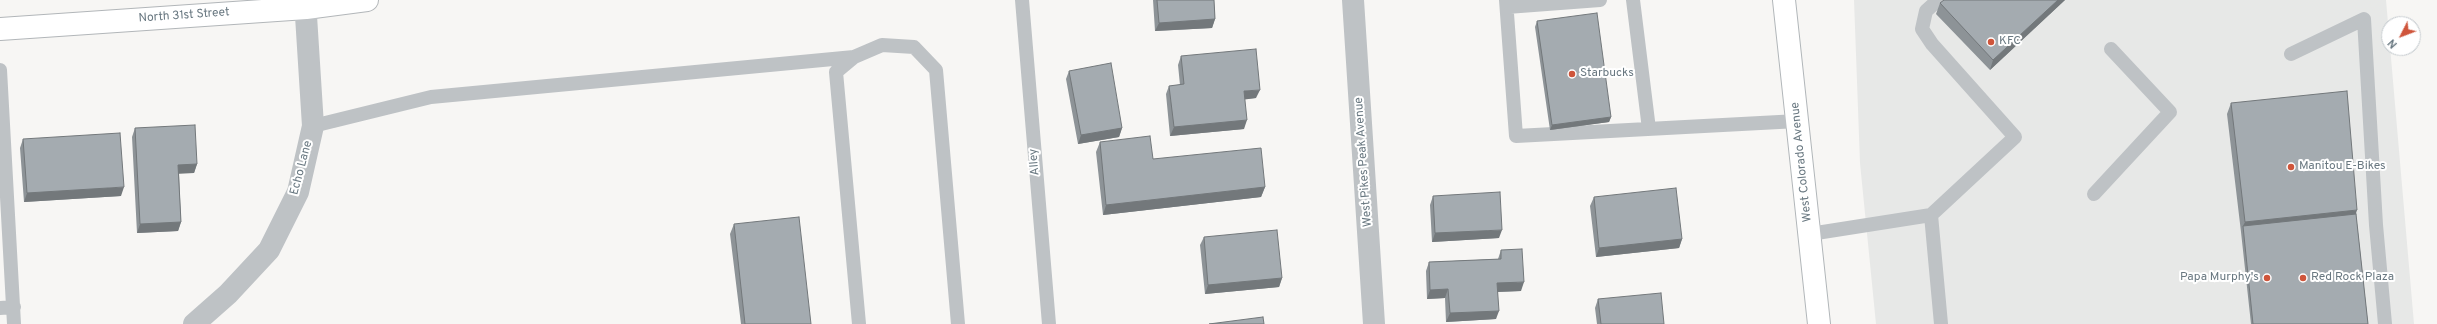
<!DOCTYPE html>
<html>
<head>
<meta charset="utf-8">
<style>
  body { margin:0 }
  #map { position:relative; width:2437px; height:324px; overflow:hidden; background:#f7f6f4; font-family:Overpass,sans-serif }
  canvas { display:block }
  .north { position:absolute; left:2381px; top:16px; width:40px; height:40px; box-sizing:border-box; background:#fff; border:1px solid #c3c9cd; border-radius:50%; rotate:228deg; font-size:11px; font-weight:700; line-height:16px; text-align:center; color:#697881 }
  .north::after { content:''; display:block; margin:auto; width:14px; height:18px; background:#cf553b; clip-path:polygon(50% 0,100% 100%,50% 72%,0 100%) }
</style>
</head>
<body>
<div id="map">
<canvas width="2437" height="324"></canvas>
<div class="north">N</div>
</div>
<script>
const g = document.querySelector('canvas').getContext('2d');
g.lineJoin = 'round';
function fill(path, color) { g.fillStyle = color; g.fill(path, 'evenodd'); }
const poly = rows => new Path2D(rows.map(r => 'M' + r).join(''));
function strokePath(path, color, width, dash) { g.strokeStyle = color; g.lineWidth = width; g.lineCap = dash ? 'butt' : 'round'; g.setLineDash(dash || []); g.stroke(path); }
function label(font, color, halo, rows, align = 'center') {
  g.font = font + ' Overpass,sans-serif'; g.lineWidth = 4; g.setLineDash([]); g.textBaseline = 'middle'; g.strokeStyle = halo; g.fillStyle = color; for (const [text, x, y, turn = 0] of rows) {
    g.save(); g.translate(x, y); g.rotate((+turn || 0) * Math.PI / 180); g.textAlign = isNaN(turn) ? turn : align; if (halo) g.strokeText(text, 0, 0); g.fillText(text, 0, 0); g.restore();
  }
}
fill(poly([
  [1854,0,2386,0,2414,324,1876,324,1860,163]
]), '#e7e8e7');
const secondary = poly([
  [1784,0,1819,324]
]);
const primary = poly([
  [0,29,306,8,367,0]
]);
strokePath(secondary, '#b1b6b9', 24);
strokePath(primary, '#b2b6b9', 24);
strokePath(poly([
  [1022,0,1049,324],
  [1506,0,1516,136,1798,121],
  [1633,0,1649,129],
  [1938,0,1926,11,1922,29,1932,44,2015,137,1931,215,1941,324],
  [1507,7,1600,0],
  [2291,54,2364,19,2376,225,2385,324],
  [0,70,14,324],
  [313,126,431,97,854,57],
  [2094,194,2170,112,2111,49],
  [1810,234,1931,215],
  [0,308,14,307],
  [859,324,836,72,854,57,882,45,914,47,936,70,958,324]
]), '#bec2c5', 14);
strokePath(poly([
  [1353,0,1374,324],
  [194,324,228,294,269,250,298,192,313,126,305,0]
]), '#bec2c5', 22);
strokePath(secondary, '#fff', 22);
strokePath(primary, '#fff', 22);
fill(poly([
  [1153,0,1214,0,1215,19,1212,28,1155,31],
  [2065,0,1990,70,1936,14,1940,3],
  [1537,21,1611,117,1609,122,1550,130,1535,27],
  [1181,56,1256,98,1245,99,1244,129,1170,136,1166,94,1169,86,1180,85,1178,65],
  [1069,71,1122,128,1119,137,1078,144,1066,79],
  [2231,103,2356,214,2368,324,2251,324,2241,232,2227,114],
  [135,128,197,164,194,173,179,173,181,222,178,231,137,233,132,137],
  [23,139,121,196,24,202,20,148],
  [1100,142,1153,159,1265,187,1261,197,1103,215,1096,152],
  [1433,196,1499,238,1432,242,1430,205],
  [1594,197,1682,239,1679,248,1596,257,1590,206],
  [734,224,811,324,741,324,730,234],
  [1204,237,1282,278,1279,287,1205,294,1200,245],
  [1501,250,1521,291,1498,292,1496,319,1446,322,1445,298,1427,299,1426,271,1429,262,1498,259],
  [1598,299,1664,324,1597,324,1595,308]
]), '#8d9397');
fill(poly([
  [2058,0,2065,0,1990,70,1993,60],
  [1215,19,1212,28,1155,31,1159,23],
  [1260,90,1256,98,1241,100,1244,91],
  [1611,117,1609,122,1550,130,1552,125],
  [1247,120,1244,129,1170,136,1174,127],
  [1122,128,1119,137,1078,144,1081,135],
  [197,164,194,173,175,174,178,165],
  [124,187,121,196,24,202,27,193],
  [1265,187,1261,197,1103,215,1106,205],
  [2357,210,2354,220,2243,226,2245,222],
  [181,222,178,231,137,233,140,224],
  [1502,230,1499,238,1432,242,1435,233],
  [1682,239,1679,248,1596,257,1599,248],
  [1282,278,1279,287,1205,294,1208,285],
  [1524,282,1521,291,1494,292,1497,283],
  [1448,289,1445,298,1427,299,1430,290],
  [1499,311,1496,319,1446,322,1450,313]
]), '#73787b');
const building = poly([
  [1157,0,1214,0,1215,19,1159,23,1157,0],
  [1944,0,2058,0,1993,60,1940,3,1944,0],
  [1597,13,1611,117,1552,125,1537,21,1597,13],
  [1256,49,1260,90,1244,91,1247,120,1174,127,1169,86,1184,84,1181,56,1256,49],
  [1111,63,1122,128,1081,135,1069,71,1111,63],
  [2347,91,2357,210,2245,222,2231,103,2347,91],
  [195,125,197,164,178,165,181,222,140,224,135,128,195,125],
  [120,133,124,187,27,193,23,139,120,133],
  [1150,136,1153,159,1261,148,1265,187,1106,205,1100,142,1150,136],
  [1676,188,1682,239,1599,248,1594,197,1676,188],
  [1500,192,1502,230,1435,233,1433,196,1500,192],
  [2356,214,2368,324,2253,324,2243,226,2356,214],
  [799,217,811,324,745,324,734,224,799,217],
  [1277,230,1282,278,1208,285,1204,237,1277,230],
  [1522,249,1524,282,1497,283,1499,311,1450,313,1448,289,1430,290,1429,262,1501,259,1501,250,1522,249],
  [1661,293,1664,324,1601,324,1598,299,1661,293],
  [1263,317,1264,324,1209,324,1263,317]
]);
fill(building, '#a4abb0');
strokePath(building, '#73787b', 1);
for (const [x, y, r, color] of [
  [1991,42,4,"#cf553b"],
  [1572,74,4,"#cf553b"],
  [2291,167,4,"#cf553b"],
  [2267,278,4,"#cf553b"],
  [2303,278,4,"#cf553b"]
]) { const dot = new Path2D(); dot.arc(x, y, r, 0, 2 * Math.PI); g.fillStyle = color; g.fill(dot); strokePath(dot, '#fff', 1.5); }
label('12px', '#697881', '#fff', [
  ["North 31st Street",184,16,-4],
  ["Alley",1035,162,-95],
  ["West Pikes Peak Avenue",1364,162,-94],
  ["West Colorado Avenue",1802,162,-96],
  ["Echo Lane",302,168,-75]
]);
label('12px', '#697881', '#fff', [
  ["KFC",1999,42],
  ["Starbucks",1580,74],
  ["Manitou E-Bikes",2299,167],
  ["Papa Murphy's",2259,278,"right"],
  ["Red Rock Plaza",2311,278]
], 'left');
</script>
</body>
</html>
